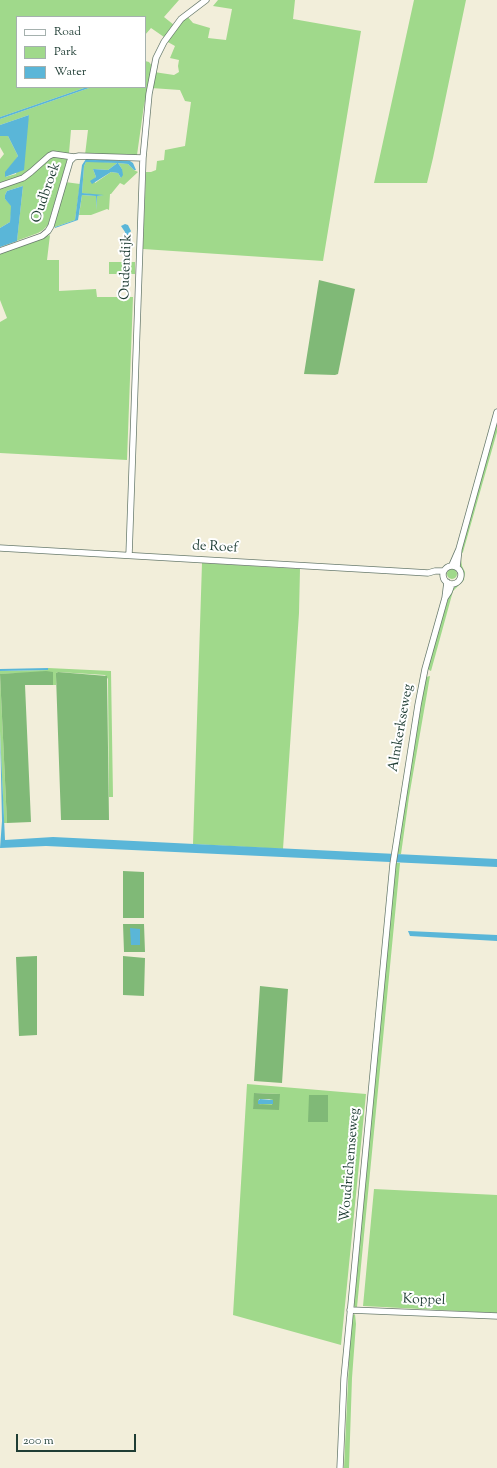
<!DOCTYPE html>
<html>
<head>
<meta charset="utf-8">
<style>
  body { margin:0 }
  #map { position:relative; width:497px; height:1468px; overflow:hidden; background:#f2eeda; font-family:"Sorts Mill Goudy",serif }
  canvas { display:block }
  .legend { position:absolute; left:16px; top:16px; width:130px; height:72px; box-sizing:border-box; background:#fff; border:1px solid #a5b1ae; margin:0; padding:5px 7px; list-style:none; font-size:12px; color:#1f3d34 }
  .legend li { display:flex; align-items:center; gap:8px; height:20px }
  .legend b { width:20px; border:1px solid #a5b1ae }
  .scale { position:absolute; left:16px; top:1434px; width:120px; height:18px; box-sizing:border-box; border:2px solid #1f3d34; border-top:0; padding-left:5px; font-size:12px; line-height:14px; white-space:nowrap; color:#1f3d34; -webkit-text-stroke:3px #fff; paint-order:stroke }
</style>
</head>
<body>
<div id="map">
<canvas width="497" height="1468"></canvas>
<ul class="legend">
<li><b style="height:5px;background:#fff"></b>Road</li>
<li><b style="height:11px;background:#a0d98b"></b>Park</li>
<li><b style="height:11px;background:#5ab6d8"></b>Water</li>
</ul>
<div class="scale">200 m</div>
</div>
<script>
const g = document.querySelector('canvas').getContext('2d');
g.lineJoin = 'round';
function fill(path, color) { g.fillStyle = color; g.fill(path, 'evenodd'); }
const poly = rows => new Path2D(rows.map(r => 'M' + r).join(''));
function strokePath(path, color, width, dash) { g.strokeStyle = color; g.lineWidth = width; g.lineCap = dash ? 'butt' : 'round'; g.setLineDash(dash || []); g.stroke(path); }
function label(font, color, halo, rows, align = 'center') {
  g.font = font + ' "Sorts Mill Goudy",serif'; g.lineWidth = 4; g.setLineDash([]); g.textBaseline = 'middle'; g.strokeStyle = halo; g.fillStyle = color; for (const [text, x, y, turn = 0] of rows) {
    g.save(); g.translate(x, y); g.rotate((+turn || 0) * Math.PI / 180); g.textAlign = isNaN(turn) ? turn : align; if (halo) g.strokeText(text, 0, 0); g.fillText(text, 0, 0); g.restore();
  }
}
fill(poly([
  [0,0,179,0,164,17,174,25,164,37,151,28,145,35,145,17,17,17,17,87,87,87,0,117],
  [218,0,295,0,293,19,361,31,323,261,143,249,146,172,151,172,156,170,157,161,164,160,165,150,185,146,191,102,185,101,180,90,151,88,154,72,174,75,179,72,178,66,179,60,170,58,175,46,166,41,173,31,187,16,193,23,210,28,208,38,226,40,232,9,213,6],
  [414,0,466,0,433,158,427,183,374,183],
  [145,61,149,62,152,66,147,100,145,101,144,105,137,155,85,155,88,130,71,130,69,153,53,153,24,176,0,185,0,159,4,154,0,147,0,136,7,135,8,136,18,156,5,177,16,174,29,115,0,125,0,119,92,87,145,87],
  [53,156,68,157,48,225,43,230,38,233,0,247,17,240,23,186,7,191,5,195,5,199,12,206,10,222,0,228,0,188,14,184],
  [89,161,117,163,116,164,108,170,93,169,96,177,94,179,95,183,111,172,118,173,121,178,122,169,118,163,128,164,134,170,138,172,124,185,120,183,111,194,110,194,109,210,107,209,91,215,79,215,82,195,96,196,97,210,97,196,103,196,82,193,84,166,86,162],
  [65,182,80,184,75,220,52,228],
  [50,235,47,260,59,260,59,291,96,289,97,297,133,297,127,460,0,453,0,322,7,318,0,300,0,254],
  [109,262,135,262,135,274,109,274],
  [497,422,497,432,463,552,460,556],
  [461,559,462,566,465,572,464,580,453,591,431,671,429,670,428,668,436,637,451,590,460,583,463,578,463,573,460,565],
  [202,563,300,569,299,613,283,849,193,844],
  '447 574a5 5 0 1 1 10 0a5 5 0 1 1-10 0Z',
  [48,668,111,671,113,797,109,797,108,679,105,675,58,672,56,673,56,685,53,685,52,672,0,674,7,823,4,823,0,731,0,671,48,670],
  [430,676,409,797,401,854,396,854,401,819,426,677],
  [395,863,400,863,357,1307,356,1308,352,1304],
  [247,1084,366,1094,341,1345,233,1315],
  [255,1093,280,1094,253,1109],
  [374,1189,497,1195,497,1313,363,1306],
  [355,1314,356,1324,352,1378,349,1468,344,1468,351,1317]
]), '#a0d98b');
fill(poly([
  [319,280,355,289,338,374,335,375,304,374],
  [46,671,53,672,53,685,25,685,31,822,7,823,0,674],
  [58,672,107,676,109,820,61,820,56,676,56,673],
  [123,871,144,872,144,918,123,918],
  [123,924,144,924,145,952,124,952],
  [37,956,37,1035,19,1036,16,957],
  [123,956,145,958,144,996,123,995],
  [260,986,288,989,282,1083,254,1081],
  [254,1093,280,1094,279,1110,253,1109],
  [259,1099,272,1099,273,1100,272,1105,258,1104],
  [309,1095,328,1095,328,1122,308,1122]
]), '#80b977');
fill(poly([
  [87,87,92,87,0,119,0,117],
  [29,115,24,170,5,177,5,172,18,156,8,136,0,136,0,125],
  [86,159,130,161,133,163,136,170,134,170,128,164,118,163,122,169,123,175,121,178,118,173,111,172,92,184,90,181,96,177,93,169,108,170,116,164,117,163,86,162,84,166,82,193,104,195,97,196,97,210,96,196,82,195,78,220,55,228,55,227,75,220,82,165],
  [23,186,17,241,0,247,0,228,10,222,11,206,5,199,5,195,7,191],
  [125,224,128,225,131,231,128,236,125,234,125,232,121,226],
  [48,668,48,670,0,671,0,669],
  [0,731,5,840,53,837,497,859,497,867,46,846,0,848,2,821],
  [130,928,140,929,140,945,131,945],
  [408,931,497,935,497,941,410,936],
  [260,1099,273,1100,273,1104,258,1104,258,1101]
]), '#5ab6d8');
const minor = poly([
  [0,186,23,178,31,172,49,156,53,154,74,157],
  [0,251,42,236,48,231,51,226,70,161,74,157,79,156,143,158],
  [0,548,412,572,428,573,435,571,443,571],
  [459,549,497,412],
  [129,555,143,158,149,94,156,58,164,42,181,19,206,0],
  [452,565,459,549,457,567],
  '443 575a9 9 0 1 1 18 0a9 9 0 1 1-18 0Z',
  [445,598,449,592,452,584],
  [350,1310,497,1316],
  [340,1468,344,1378,393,864,418,705,425,669,445,598,447,582]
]);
strokePath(minor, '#697b6e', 7);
strokePath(minor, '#fff', 5.5);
label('14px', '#1f3d34', '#fff', [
  ["Oudbroek",47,193,-71],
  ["Oudendijk",127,267,-88],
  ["de Roef",215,548,3],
  ["Almkerkseweg",402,728,-80],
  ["Woudrichemseweg",351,1165,-85],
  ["Koppel",424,1301,2]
]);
</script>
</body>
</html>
